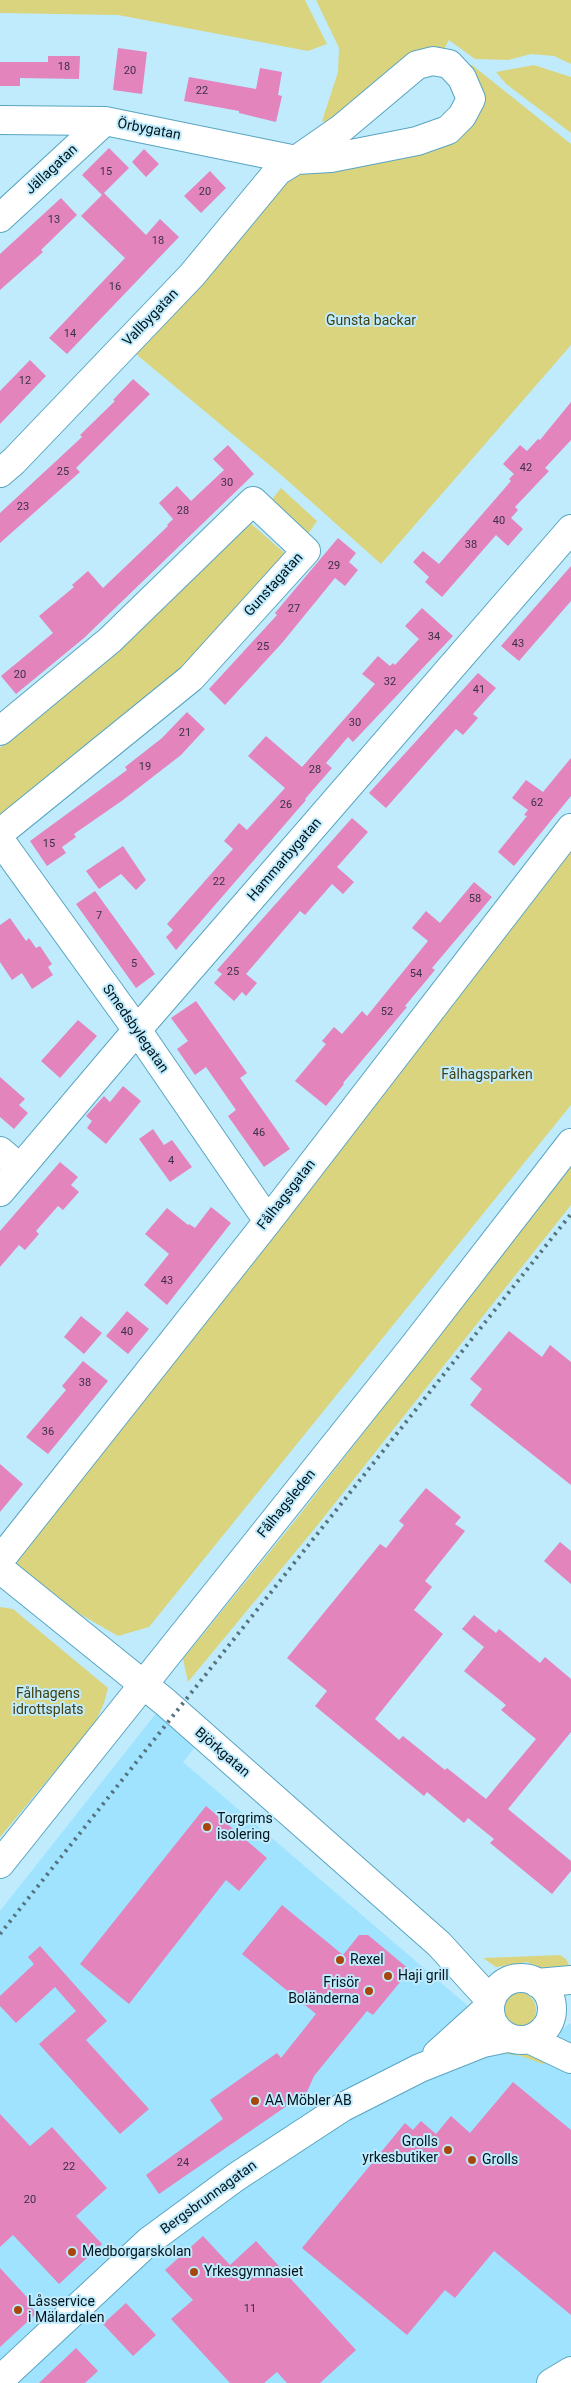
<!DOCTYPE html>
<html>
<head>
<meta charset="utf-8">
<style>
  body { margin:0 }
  canvas { display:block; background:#bfebfc }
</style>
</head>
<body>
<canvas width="571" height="2383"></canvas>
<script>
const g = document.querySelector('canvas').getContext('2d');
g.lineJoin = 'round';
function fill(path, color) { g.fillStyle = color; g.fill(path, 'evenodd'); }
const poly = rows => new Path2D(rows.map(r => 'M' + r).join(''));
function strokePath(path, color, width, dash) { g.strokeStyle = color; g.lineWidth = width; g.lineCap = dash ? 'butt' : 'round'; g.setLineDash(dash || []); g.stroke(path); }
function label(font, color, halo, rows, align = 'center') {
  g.font = font + ' Roboto,sans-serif'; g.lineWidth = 4; g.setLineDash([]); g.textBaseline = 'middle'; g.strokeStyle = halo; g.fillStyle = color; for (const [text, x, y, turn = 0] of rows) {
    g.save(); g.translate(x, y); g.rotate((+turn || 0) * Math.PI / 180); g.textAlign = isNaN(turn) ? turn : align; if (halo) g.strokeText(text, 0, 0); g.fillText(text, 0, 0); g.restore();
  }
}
fill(poly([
  [165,1702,204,1736,183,1762,467,2005,520,2057,571,2023,571,2383,0,2383,0,1911]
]), '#a0e3fe');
fill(poly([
  [0,0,305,0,327,44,308,51,118,15,0,13],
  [316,0,571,0,571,64,554,56,531,54,508,60,475,59,449,40,443,51,421,54,389,69,329,123,322,121,338,72,339,48],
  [449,64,472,65,571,144,571,345,381,564,279,473,125,345,278,171,462,116],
  [534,65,571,77,571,133,506,84,496,72],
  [281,488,317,521,308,534,270,502],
  [248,521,288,556,185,671,0,819,0,748],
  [571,828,571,1105,149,1627,118,1636,0,1568],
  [571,1167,571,1205,316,1527,188,1682,183,1659,294,1522],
  [0,1607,13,1609,108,1688,104,1703,95,1723,0,1837],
  [560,1955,566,1959,571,1969,549,1972,527,1962,496,1967,483,1958],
  '500 2010a18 18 0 1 1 36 0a18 18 0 1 1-36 0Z',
  [508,2048,515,2051,526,2051,550,2062,543,2064,521,2056,501,2053,479,2057]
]), '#dbd47f');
fill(poly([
  [118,48,147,52,142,94,113,90],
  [48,56,80,56,79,79,20,78,20,86,0,86,0,62,48,62],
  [260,68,282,72,278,95,282,96,276,122,239,113,239,111,184,101,189,77,256,89],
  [109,148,129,168,104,193,146,235,160,219,179,237,67,354,49,338,125,258,81,216,102,195,82,175],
  [144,149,159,164,146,177,132,162],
  [210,171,226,188,201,213,184,196],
  [61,198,77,215,41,250,43,252,0,290,0,254],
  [30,360,46,376,0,424,0,391],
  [133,379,150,394,76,468,80,472,0,543,0,513,82,437,80,435,115,401,113,400],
  [571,402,571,440,545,468,549,471,515,507,518,510,511,518,523,529,508,546,496,535,442,597,425,582,429,577,413,562,423,551,439,564,511,481,509,479,514,474,503,464,520,445,527,451,538,439,540,440],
  [228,445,254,474,84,638,16,694,1,676,53,633,39,616,74,587,72,585,88,571,103,588,168,526,167,525,173,519,159,503,177,486,191,501,224,470,213,459],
  [338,538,356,553,349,562,358,570,345,586,335,578,282,643,225,705,209,689,277,615,275,613],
  [571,566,571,601,519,661,501,646],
  [422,608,453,636,353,742,348,737,326,763,332,768,305,799,306,800,176,950,166,937,173,930,167,924,233,849,224,841,239,823,247,830,285,788,248,756,266,736,302,767,375,684,362,674,378,656,390,666,393,663,395,665,419,639,405,626],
  [478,673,496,688,473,714,478,718,463,735,456,729,386,808,369,793],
  [187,712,205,729,181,755,123,800,74,834,76,837,62,847,66,853,47,866,30,841,127,770,125,767,162,738],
  [571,758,571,796,514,866,498,852,527,816,524,815,528,810,512,798,526,780,543,792],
  [352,818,368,832,337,867,354,882,343,894,332,884,305,915,300,911,246,974,257,983,246,996,242,992,234,1001,214,983,222,974,217,970],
  [123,846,146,880,136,890,121,874,99,889,86,871],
  [474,882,492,897,432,968,435,970,405,1006,407,1007,343,1083,344,1084,326,1106,295,1081,326,1044,322,1041,334,1027,342,1034,362,1011,367,1016,428,941,412,928,426,911,440,923],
  [95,891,155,974,136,988,76,904],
  [10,918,26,941,29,938,36,948,40,946,52,964,48,967,53,975,32,989,22,973,12,980,0,962,0,925],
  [196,1001,247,1073,240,1078,290,1149,264,1167,228,1116,236,1110,206,1067,195,1075,177,1049,188,1041,171,1018],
  [78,1020,97,1036,60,1078,41,1061],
  [0,1077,25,1099,19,1105,28,1113,14,1129,0,1117],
  [123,1086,141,1101,106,1144,87,1128,92,1121,86,1116,104,1096,110,1102],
  [153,1129,164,1145,172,1140,192,1167,170,1182,139,1139],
  [60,1162,78,1177,71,1185,79,1192,63,1210,58,1206,36,1231,39,1234,25,1250,19,1245,0,1267,0,1231],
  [211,1207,231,1223,167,1305,144,1285,169,1254,145,1234,167,1208,188,1225,189,1224,195,1228],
  [127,1311,149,1329,128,1354,106,1336],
  [81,1316,102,1333,84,1354,64,1337],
  [509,1331,542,1357,550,1345,571,1362,571,1485,470,1405,482,1389,470,1379],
  [83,1361,108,1381,48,1454,26,1437,66,1390,62,1386],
  [0,1464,23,1484,0,1512],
  [426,1488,461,1517,455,1524,465,1531,425,1581,432,1587,414,1610,443,1634,375,1719,399,1740,403,1736,445,1770,447,1768,486,1799,536,1739,501,1710,506,1705,464,1671,484,1647,462,1629,474,1615,496,1633,499,1629,540,1663,545,1657,571,1679,571,1732,508,1809,571,1861,571,1871,552,1894,490,1843,494,1839,468,1818,464,1823,427,1792,424,1796,315,1706,327,1691,287,1658,380,1544,386,1548,404,1525,399,1521],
  [560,1542,571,1551,571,1584,544,1561],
  [206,1806,267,1858,239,1891,226,1880,129,2004,80,1964],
  [282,1905,343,1955,359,1935,368,1935,410,1970,373,2015,367,2011,314,2076,307,2092,159,2194,146,2175,223,2119,210,2100,277,2053,281,2058,316,2014,242,1954],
  [40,1946,107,2021,86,2040,149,2109,120,2134,39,2044,76,2011,55,1987,16,2023,0,2006,0,1996,34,1964,28,1957],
  [513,2082,571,2130,571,2315,494,2251,455,2298,445,2290,407,2335,302,2248,405,2123,413,2130,421,2121,436,2134,451,2116,470,2133],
  [0,2114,30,2146,52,2127,107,2188,76,2216,102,2244,59,2284,13,2235,0,2247],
  [203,2236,230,2265,256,2241,356,2350,320,2383,287,2383,277,2372,264,2383,230,2383,171,2319,193,2300,165,2270],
  [0,2268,35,2306,32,2308,37,2313,0,2347],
  [126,2303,156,2335,133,2356,103,2324],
  [76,2348,98,2371,85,2383,39,2383]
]), '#e384bd');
const minor = poly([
  [0,120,105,121,296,160,331,158,417,141,448,130,462,116,471,99,462,78,449,64,433,61,417,65,342,128,296,160,278,171,192,275,14,461,0,473],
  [0,218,105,121],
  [0,731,110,640,253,501,306,551,191,678,0,833],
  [0,840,137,1030,268,1221],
  [0,1151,20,1168],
  [0,1192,137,1030,571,529],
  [0,1560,268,1221,571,828],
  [0,1569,165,1702,439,1944,491,2001],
  '490 2009a31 31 0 1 1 62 0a31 31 0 1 1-62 0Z',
  [537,1983,571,1980],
  [529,2039,571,2059],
  [437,2054,489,2007],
  [0,2380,149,2241,236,2177,343,2107,420,2068,483,2043,507,2038],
  [551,2383,571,2371]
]);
const major = poly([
  [0,1864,413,1347,571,1143]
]);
strokePath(minor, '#59a5c1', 30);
strokePath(major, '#59a5c1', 30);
strokePath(minor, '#fff', 28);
strokePath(major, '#fff', 28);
strokePath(poly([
  [0,1934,571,1214]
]), '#54737f', 4, [2.5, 5]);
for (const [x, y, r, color] of [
  [207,1827,5,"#a9460c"],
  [340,1960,5,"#a9460c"],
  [388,1976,5,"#a9460c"],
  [369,1991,5,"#a9460c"],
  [255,2101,5,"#a9460c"],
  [448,2150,5,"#a9460c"],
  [472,2160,5,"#a9460c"],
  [72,2252,5,"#a9460c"],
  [194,2272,5,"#a9460c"],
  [18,2310,5,"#a9460c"]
]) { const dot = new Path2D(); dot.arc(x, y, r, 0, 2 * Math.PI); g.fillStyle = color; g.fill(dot); strokePath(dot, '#bfebfc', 2); }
label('11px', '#393145', null, [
  ["18",64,67],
  ["20",130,71],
  ["22",202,91],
  ["15",106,172],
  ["20",205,192],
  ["13",54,220],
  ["18",158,241],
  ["16",115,287],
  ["14",70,334],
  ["12",25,381],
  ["42",526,468],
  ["25",63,472],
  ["30",227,483],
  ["23",23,507],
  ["28",183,511],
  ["40",499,521],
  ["38",471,545],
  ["29",334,566],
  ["27",294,609],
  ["34",434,637],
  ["43",518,644],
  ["25",263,647],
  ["20",20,675],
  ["32",390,682],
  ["41",479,690],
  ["30",355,723],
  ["21",185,733],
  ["19",145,767],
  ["28",315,770],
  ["62",537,803],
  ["26",286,805],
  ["15",49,844],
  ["22",219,882],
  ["58",475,899],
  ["7",99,916],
  ["5",134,964],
  ["25",233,972],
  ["54",416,974],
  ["52",387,1012],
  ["46",259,1133],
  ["4",171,1161],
  ["43",167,1281],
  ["40",127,1332],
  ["38",85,1383],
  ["36",48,1432],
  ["24",183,2163],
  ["22",69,2167],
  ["20",30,2200],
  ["11",250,2309]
]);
label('14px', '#00151d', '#bfebfc', [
  ["Örbygatan",149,130,11],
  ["Jällagatan",52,170,-43],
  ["Vallbygatan",151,318,-46],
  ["Gunstagatan",274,585,-48],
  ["Hammarbygatan",285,860,-49],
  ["Smedsbylegatan",135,1029,55],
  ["Fålhagsgatan",287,1195,-52],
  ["Fålhagsleden",287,1504,-51],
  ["Björkgatan",222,1753,41],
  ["Bergsbrunnagatan",209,2198,-36]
]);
label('14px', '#444011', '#bfebfc', [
  ["Gunsta backar",371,321],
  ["Fålhagsparken",487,1075],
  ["Fålhagens",48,1694],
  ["idrottsplats",48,1710]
]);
label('14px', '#00151d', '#bfebfc', [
  ["Torgrims",217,1819],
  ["isolering",217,1835],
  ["Rexel",350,1960],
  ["Haji grill",398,1976],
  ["Frisör",359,1983,"right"],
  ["Boländerna",359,1999,"right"],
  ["AA Möbler AB",265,2101],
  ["Grolls",438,2142,"right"],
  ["yrkesbutiker",438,2158,"right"],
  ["Grolls",482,2160],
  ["Medborgarskolan",82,2252],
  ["Yrkesgymnasiet",204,2272],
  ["Låsservice",28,2302],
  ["i Mälardalen",28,2318]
], 'left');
</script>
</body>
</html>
